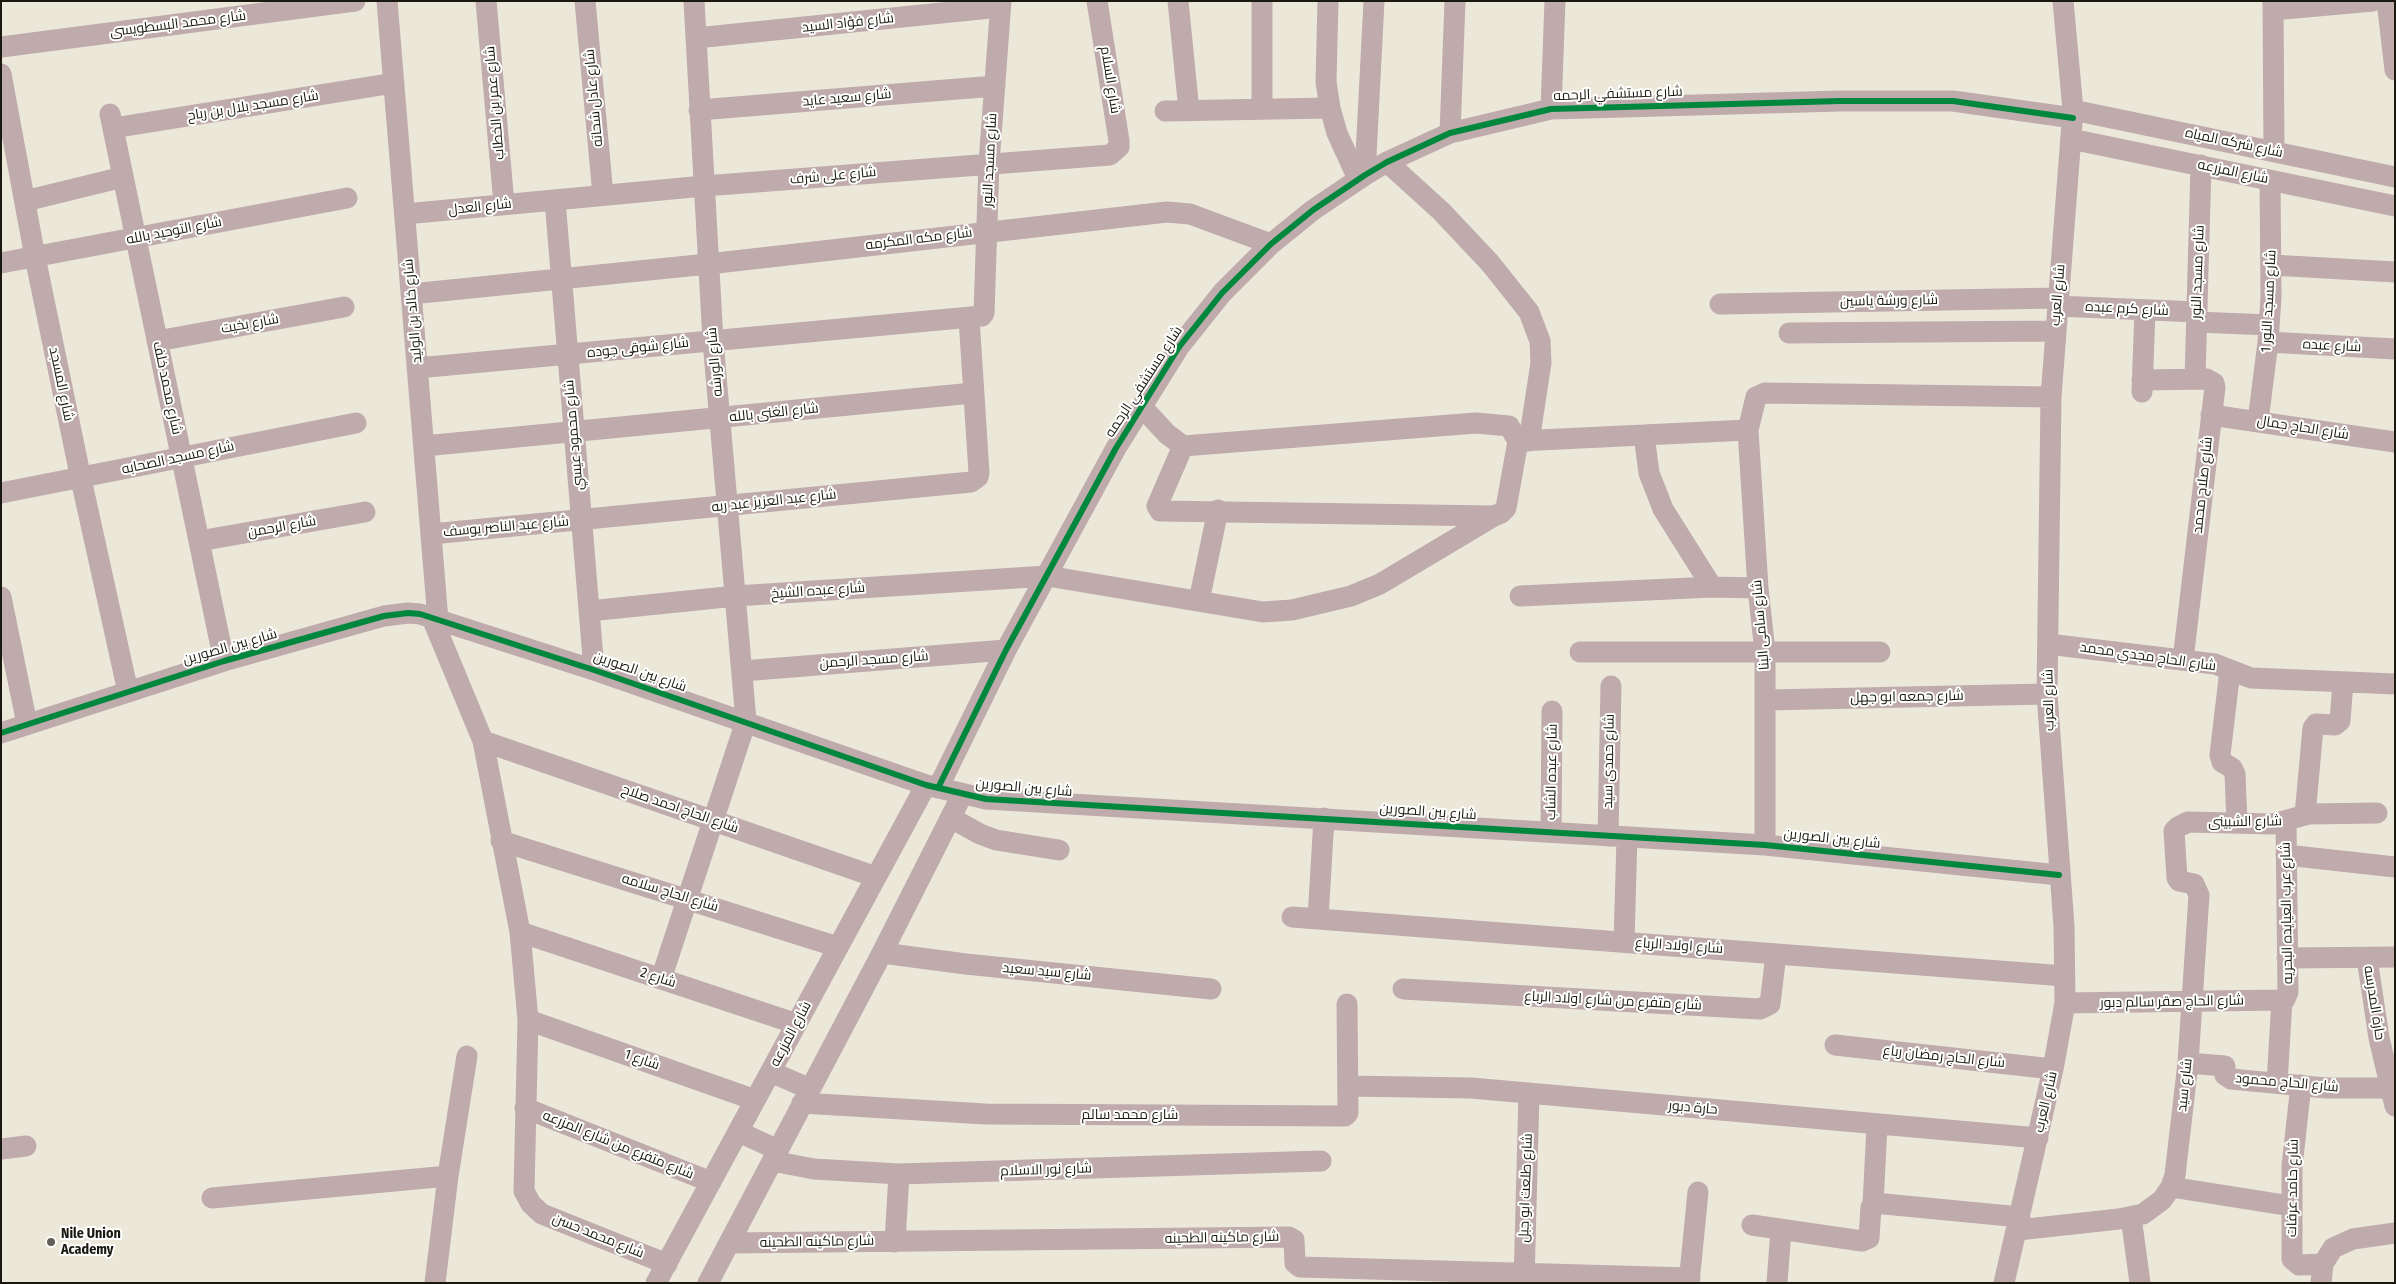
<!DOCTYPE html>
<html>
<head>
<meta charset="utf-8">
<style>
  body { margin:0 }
  #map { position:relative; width:2396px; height:1284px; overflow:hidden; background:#ebe8da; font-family:"Fira Sans Condensed",sans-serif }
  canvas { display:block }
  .frame { position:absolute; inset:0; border:2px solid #1a1910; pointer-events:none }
</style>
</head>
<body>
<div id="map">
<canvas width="2396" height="1284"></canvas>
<div class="frame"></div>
</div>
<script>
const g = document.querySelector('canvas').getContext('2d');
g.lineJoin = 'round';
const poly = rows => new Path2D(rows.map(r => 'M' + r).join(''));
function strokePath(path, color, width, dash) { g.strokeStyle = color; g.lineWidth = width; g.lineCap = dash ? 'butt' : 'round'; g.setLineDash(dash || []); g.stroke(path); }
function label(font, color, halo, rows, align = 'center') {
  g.font = font + ' "Fira Sans Condensed",Cairo,sans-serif'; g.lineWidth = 4; g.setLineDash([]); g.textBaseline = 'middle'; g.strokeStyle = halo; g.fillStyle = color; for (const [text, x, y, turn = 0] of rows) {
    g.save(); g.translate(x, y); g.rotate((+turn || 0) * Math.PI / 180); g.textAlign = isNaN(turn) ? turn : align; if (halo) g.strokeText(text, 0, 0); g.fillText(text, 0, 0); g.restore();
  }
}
strokePath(poly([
  [387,1,438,620],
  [486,1,504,204],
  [585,1,603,195],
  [1178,1,1189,111],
  [1328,1,1326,82,1330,108,1337,133,1358,179],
  [2273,1,2274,151],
  [2387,1,2395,70],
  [2273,10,2373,1],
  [696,38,1000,7],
  [1,47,355,1],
  [1,74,35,257,81,479,128,692],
  [1262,109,1262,1],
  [1551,109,1555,1],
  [699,110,995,86],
  [2073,110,2395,177],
  [1165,111,1330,108],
  [110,114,224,661],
  [113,128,394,83],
  [1450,133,1455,1],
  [2071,139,2395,206],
  [1387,162,1441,211,1490,263,1529,312,1540,341,1541,363,1529,441],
  [1365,175,1374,1],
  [555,200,594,670],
  [25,201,123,177],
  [405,214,704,186,1110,155,1119,147,1119,141,1097,1],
  [1,263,347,198],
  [2272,265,2395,272],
  [411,294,708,264,1167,212,1190,214,1271,244],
  [1720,304,2058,298],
  [2057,306,2197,312],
  [2197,322,2269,325],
  [1789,333,2055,331],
  [157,341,344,307],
  [2268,342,2395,349],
  [417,368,982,316,984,313,989,163,1001,1],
  [2195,379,2201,165],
  [2142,380,2207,379,2214,383,2215,387,2183,660],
  [2142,392,2145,310],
  [1142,407,1167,434,1183,446,1476,423,1509,426,1518,441,1506,508,1501,513,1494,516,1160,511,1157,506,1183,446],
  [2211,415,2395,442],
  [2258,421,2268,342,2271,297,2270,180],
  [1644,435,1649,473,1663,509,1712,587,1758,588],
  [1518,441,1748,430],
  [424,446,973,393],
  [1,493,356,423],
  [431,534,971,482,978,477,979,473,969,318],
  [199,541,365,512],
  [1520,596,1712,587],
  [1,597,27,724],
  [1199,601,1218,510],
  [589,611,736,596,1047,576,1263,612,1292,610,1351,596,1380,584,1494,516],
  [432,618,483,741,520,932,528,1020,524,1191,531,1204,542,1214,667,1264],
  [2048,644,2215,664,2251,678,2395,684],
  [1580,652,1880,652],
  [2230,670,2220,755,2222,762,2232,768,2235,774,2237,823],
  [742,671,1006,650],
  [1767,700,2047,694],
  [1,733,224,661,384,616,408,613,420,614,594,670,926,785,986,799,1765,845,2059,875],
  [483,741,876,877],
  [938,788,1006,650,1116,448,1179,347,1222,293,1271,244,1313,210,1365,175,1387,162,1450,133,1551,109,1840,101,1953,101,2073,118],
  [2305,815,2313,728,2316,724,2335,725,2340,721,2343,682],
  [951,818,980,834,996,840,1059,850],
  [1551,832,1552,711],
  [1608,836,1611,686],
  [501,841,838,947],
  [1765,845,1765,652,1758,588,1748,430,1756,397,1765,393,2051,397],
  [2286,855,2395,867],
  [1292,917,2065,976],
  [1318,919,1324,818],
  [520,932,797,1024],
  [1624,942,1627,837],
  [882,953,966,964,1211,989],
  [2287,958,2395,957],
  [2367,958,2379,1038,2395,1106],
  [661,979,746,721,713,341,694,1],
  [1403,989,1760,1009,1770,1004,1776,954],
  [2065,1003,2280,1000,2285,999,2288,992,2286,822],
  [528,1020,755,1100],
  [1835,1045,2053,1069],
  [2188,1063,2225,1066,2225,1075,2231,1079,2326,1088,2382,1088,2395,1091],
  [771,1072,810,1089],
  [2277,1083,2282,1000],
  [2301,1085,2292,1166,2292,1259,2299,1265,2323,1264],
  [1348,1086,1471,1088,2038,1138],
  [802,1103,985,1114,1345,1116,1348,1113,1347,1004],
  [525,1108,711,1182],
  [739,1132,778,1150],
  [1,1149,26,1146],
  [772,1161,814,1169,899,1174,1321,1161],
  [2171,1187,2291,1206],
  [212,1198,448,1176],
  [1873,1204,1877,1126],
  [2131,1217,2140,1283],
  [1752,1225,1862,1241,1869,1238,1871,1207,1874,1203,2020,1217],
  [2018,1230,2119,1219,2143,1214,2162,1200,2171,1187,2175,1175,2188,1063,2199,895,2194,884,2179,881,2177,878,2174,831,2178,827,2188,822,2273,824,2309,814,2377,813],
  [895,1242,899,1174],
  [730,1243,1289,1237,1294,1240,1295,1263,1300,1267,1690,1278],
  [435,1283,448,1176,467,1056],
  [656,1283,926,785],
  [708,1283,882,953,962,795],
  [1524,1283,1529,1093],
  [1689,1283,1698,1192],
  [1777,1283,1781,1229],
  [2004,1283,2053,1069,2065,1003,2064,926,2047,694,2051,397,2073,110,2063,1],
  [2321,1283,2323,1264,2333,1248,2353,1239,2395,1233]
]), '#bfaaac', 21);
strokePath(poly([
  [1,733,224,661,384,616,408,613,420,614,594,670,926,785,986,799,1765,845,2059,875],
  [938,788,1006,650,1116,448,1179,347,1222,293,1271,244,1313,210,1365,175,1387,162,1450,133,1551,109,1840,101,1953,101,2073,118]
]), '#00873e', 6);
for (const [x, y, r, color] of [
  [51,1242,5,"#636157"]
]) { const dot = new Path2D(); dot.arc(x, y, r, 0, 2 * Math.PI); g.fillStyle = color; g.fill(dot); strokePath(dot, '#fff', 2); }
label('14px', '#1a1910', '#fff', [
  ["شارع فؤاد السيد",848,23,-6],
  ["شارع محمد البسطويسى",178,24,-7],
  ["شارع السلام",1110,80,81],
  ["شارع مستشفي الرحمه",1618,94,-2],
  ["شارع عادل شحاته",594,98,-95],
  ["شارع سعيد عايد",847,98,-5],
  ["شارع عمر بن الخطاب",495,103,-95],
  ["شارع مسجد بلال بن رباح",253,106,-9],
  ["شارع شركه المياه",2234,143,12],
  ["شارع مسجد النور",990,160,-87],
  ["شارع المزرعه",2233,172,12],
  ["شارع على شرف",833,176,-5],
  ["شارع العدل",480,207,-6],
  ["شارع التوحيد بالله",174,231,-11],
  ["شارع مكه المكرمه",919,239,-7],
  ["شارع مسجد النور",2198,272,-88],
  ["شارع العرب",2058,295,-85],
  ["شارع ورشة ياسين",1889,301,-1],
  ["شارع مسجد النور 1",2269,301,-87],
  ["شارع كرم عبده",2127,309,3],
  ["شارع خالد بن الوليد",413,311,-95],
  ["شارع بخيت",250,324,-10],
  ["شارع عبده",2332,346,3],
  ["شارع شوقى جوده",638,348,-6],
  ["شارع الورشه",715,362,-95],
  ["شارع مستشفي الرحمه",1144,382,-57],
  ["شارع المسجد",61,384,78],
  ["شارع محمد خلف",167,388,78],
  ["شارع الغنى بالله",774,413,-6],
  ["شارع الحاج جمال",2303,428,9],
  ["شارع محمود عيسي",574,435,-95],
  ["شارع مسجد الصحابه",178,458,-12],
  ["شارع صلاح محمد",2203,485,-84],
  ["شارع عبد العزيز عبد ربه",774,501,-6],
  ["شارع الرحمن",282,527,-10],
  ["شارع عبد الناصر يوسف",506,527,-5],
  ["شارع عبده الشيخ",818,591,-4],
  ["شارع سامى البنا",1761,625,-95],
  ["شارع بين الصورين",230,647,-16],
  ["شارع الحاج مجدي محمد",2148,657,8],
  ["شارع مسجد الرحمن",874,660,-4],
  ["شارع بين الصورين",640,672,19],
  ["شارع جمعه ابو جهل",1907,697,-1],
  ["شارع العرب",2049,700,-91],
  ["شارع حمدى سيد",1609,761,-89],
  ["شارع عبده الشاب",1552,772,-89],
  ["شارع بين الصورين",1024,788,5],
  ["شارع الحاج احمد صلاح",680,809,19],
  ["شارع بين الصورين",1428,812,4],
  ["شارع الشبينى",2245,822,-1],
  ["شارع بين الصورين",1832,839,6],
  ["شارع الحاج سلامه",670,893,17],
  ["شارع عرب العيايده البحريه",2287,913,-91],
  ["شارع اولاد الرباع",1679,946,4],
  ["شارع سيد سعيد",1047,972,5],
  ["شارع 2",658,978,18],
  ["شارع متفرع من شارع اولاد الرباع",1613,1001,3],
  ["شارع الحاج صقر سالم دبور",2172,1002,-1],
  ["حارة المدرسه",2374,1003,81],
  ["شارع المزرعه",791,1034,-62],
  ["شارع الحاج رمضان رباع",1944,1057,6],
  ["شارع 1",642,1060,19],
  ["شارع الحاج محمود",2287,1083,5],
  ["شارع سيد",2185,1085,-84],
  ["شارع العرب",2046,1102,-77],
  ["حارة دبور",1693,1108,5],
  ["شارع محمد سالم",1130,1115],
  ["شارع متفرع من شارع المزرعه",618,1145,22],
  ["شارع نور الاسلام",1046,1170,-2],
  ["شارع طلعت ابو جبل",1526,1188,-88],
  ["شارع حامد عرفات",2293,1188,-89],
  ["شارع محمد حسن",598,1236,22],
  ["شارع ماكينه الطحينه",1222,1238,-1],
  ["شارع ماكينه الطحينه",817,1242,-1]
]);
label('bold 14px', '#1a1910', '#fff', [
  ["Nile Union",61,1234],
  ["Academy",61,1250]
], 'left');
</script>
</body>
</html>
